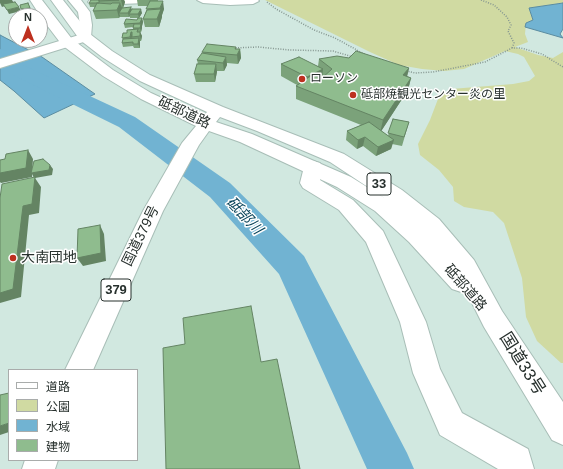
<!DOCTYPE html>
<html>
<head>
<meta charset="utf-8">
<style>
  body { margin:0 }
  #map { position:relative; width:563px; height:469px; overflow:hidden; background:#d1e8e0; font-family:Helvetica,"Noto Sans JP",sans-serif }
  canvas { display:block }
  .legend { position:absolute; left:8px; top:369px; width:130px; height:92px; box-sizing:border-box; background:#fff; border:1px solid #a9acab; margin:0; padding:5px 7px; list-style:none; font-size:12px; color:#27302d }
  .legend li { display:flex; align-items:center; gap:8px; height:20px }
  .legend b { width:20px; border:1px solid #a9acab }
  .north { position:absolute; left:8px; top:8px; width:40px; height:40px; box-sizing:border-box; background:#fff; border:1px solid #a9acab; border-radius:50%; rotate:0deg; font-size:11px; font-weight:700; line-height:16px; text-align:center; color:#27302d }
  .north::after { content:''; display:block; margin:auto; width:14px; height:18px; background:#bd301f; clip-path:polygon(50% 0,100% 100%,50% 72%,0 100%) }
</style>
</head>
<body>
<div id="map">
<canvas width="563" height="469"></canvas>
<ul class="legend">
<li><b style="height:5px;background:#fff"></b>道路</li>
<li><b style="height:11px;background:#d0daa2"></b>公園</li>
<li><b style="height:11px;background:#71b3d2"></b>水域</li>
<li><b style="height:11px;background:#8fbc8e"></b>建物</li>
</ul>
<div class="north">N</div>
</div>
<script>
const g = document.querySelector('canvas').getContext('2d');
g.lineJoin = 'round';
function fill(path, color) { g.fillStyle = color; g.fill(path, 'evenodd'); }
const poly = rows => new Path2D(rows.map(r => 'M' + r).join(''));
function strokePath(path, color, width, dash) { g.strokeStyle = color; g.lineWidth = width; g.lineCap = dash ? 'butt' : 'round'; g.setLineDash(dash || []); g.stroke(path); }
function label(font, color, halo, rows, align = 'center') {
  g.font = font + ' Helvetica,"Noto Sans JP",sans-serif'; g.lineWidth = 3; g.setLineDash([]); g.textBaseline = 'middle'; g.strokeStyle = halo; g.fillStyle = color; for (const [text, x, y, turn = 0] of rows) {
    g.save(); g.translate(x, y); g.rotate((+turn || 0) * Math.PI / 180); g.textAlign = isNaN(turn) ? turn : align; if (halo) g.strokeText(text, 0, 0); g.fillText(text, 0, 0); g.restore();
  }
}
fill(poly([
  [265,0,563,0,563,3,529,8,533,20,526,23,525,34,528,42,515,47,538,55,553,58,563,52,563,363,561,363,537,341,526,317,522,278,504,223,493,212,464,207,454,201,453,187,439,170,420,155,418,144,430,120,438,99,451,89,513,84,529,81,535,76,524,57,518,54,505,51,464,69,444,71,422,69,399,65,370,52]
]), '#d0daa2');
const water = poly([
  [563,3,563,29,560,34,563,38,525,27,526,23,533,20,529,8,563,3],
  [0,35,42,57,95,94,44,118,14,91,0,80,0,35]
]);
fill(water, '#71b3d2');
strokePath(water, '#5b8ca0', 1);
fill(poly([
  [0,49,7,51,23,65,135,117,230,183,304,256,407,453,414,469,367,469,279,274,210,197,119,127,9,73,0,65,0,49]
]), '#71b3d2');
const minor = poly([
  [68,0,81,0,90,12,92,25,91,37,90,40,0,68,0,59,79,35,80,25,78,12,68,0],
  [90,0,153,0,147,3,94,5,90,4,88,2,90,0],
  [197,0,258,0,259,1,253,4,230,5,203,3,197,0],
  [313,161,320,163,322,167,320,180,353,200,383,231,426,322,440,369,462,413,528,449,534,469,498,469,440,435,413,373,400,322,366,242,339,210,303,188,300,183,304,167,306,163,313,161]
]);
const highway = poly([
  [30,0,42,0,72,39,113,70,151,93,203,117,207,112,140,81,102,57,80,40,51,0,63,0,90,34,112,51,150,75,223,107,344,154,402,190,439,219,474,260,502,311,563,402,563,445,552,440,484,327,466,291,461,292,452,289,409,242,375,211,337,187,240,142,209,131,199,145,163,211,93,370,65,370,143,211,182,143,196,126,141,99,103,76,62,45,43,20,30,0],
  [220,117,257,131,330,162,386,199,351,177,252,134,216,122,220,117],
  [25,460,58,460,55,469,22,469,25,460]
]);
strokePath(minor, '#a8beb7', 2);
strokePath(highway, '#a8beb7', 2);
strokePath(poly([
  [481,0,494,5,507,17,511,25,508,31,514,43,512,48],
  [267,2,276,9,314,30,335,38,366,55],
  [233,48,258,47,290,50,333,51,353,57],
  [406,71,415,73,433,72,485,62,512,48,521,48,542,54,563,67]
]), '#859690', 1.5, [1, 1.5]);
fill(minor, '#fff');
fill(highway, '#fff');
fill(poly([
  [91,0,124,0,125,2,123,8,142,13,139,18,130,18,130,16,129,17,120,17,120,16,119,18,96,19,93,11,95,7,90,7,89,3],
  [137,0,158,0,158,1,164,9,162,15,162,17,159,27,145,27,143,19,148,6,138,6],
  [142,18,143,22,142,26,142,28,141,32,140,32,142,36,141,41,140,41,140,48,134,48,133,46,123,47,122,43,123,39,122,38,127,33,133,30,133,27,125,28,124,24],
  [237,49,240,49,241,58,238,64,227,63,227,65,224,71,217,71,215,82,196,82,194,74,198,64,197,60,203,53,202,52],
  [319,59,409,68,407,76,411,78,408,90,381,131,388,136,393,119,409,122,402,146,392,144,391,149,376,156,363,146,357,149,346,140,347,131,361,125,296,99,296,86,297,85,281,76,281,64,318,66]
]), '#7ba27a');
fill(poly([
  [0,0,12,0,15,5,3,4,5,6,2,7,0,3],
  [121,0,124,0,125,2,123,8],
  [163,1,164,9,162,15,162,17,159,27,157,19,160,10,160,8],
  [28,3,32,12,23,13,21,9],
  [120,3,123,10,119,13,120,16,119,18,117,10],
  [19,7,21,11,9,14,7,10],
  [131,7,132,11,129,14,130,16,129,17,128,13],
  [141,9,142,13,139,18,138,14],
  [142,18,143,22,142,26,142,28,141,32,140,28,141,25,140,23],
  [131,32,132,36,131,42,130,37],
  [140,32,142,36,141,41,140,36],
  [139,38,140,42,140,48,138,44],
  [236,47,237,55,240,49,241,58,238,64,237,55,235,49],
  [226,57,227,65,224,71,223,63],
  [216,64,217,72,215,82,214,74],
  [409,68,406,81,403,75],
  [323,69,322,81,306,90,307,77],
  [411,78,408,90,380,133,383,120],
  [365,137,363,146,357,149,358,140],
  [394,140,391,149,376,156,378,147],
  [28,150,33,159,32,173,50,165,53,169,52,175,35,178,41,187,39,213,29,215,21,297,0,303,0,293,23,206,34,178,32,174,32,177,1,183,0,182,0,173],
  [100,225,104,234,106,261,83,266,77,258],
  [9,423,9,432,0,435,0,426]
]), '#648463');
const building = poly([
  [91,0,99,0,99,3,89,3,91,0],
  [99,0,119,0,99,1,99,0],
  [150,1,163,1,160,8,146,9,150,1],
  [15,2,19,7,7,10,3,4,15,2],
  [28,3,30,8,21,9,20,5,28,3],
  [97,3,111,4,112,3,120,3,117,10,93,11,97,3],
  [131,7,128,13,119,13,122,8,131,7],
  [132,9,141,9,138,14,129,14,132,9],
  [161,9,157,19,143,19,147,10,161,9],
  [138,18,142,18,140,23,124,24,126,19,137,20,138,18],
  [134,24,141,24,140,28,133,28,134,24],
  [138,29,137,32,140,32,140,36,132,37,132,32,131,32,130,37,122,38,123,33,127,33,127,30,138,29],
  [139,38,138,44,133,44,133,42,122,43,123,39,139,38],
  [207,44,236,47,235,49,240,49,237,55,202,52,207,44],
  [356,51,409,68,403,75,411,78,383,120,296,86,312,75,322,78,332,69,319,59,337,56,349,58,356,51],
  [202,53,226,57,223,63,197,60,202,53],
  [299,57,323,69,307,77,281,64,299,57],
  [197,64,216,64,214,74,194,74,197,64],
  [393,119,409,122,404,137,388,133,393,119],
  [369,122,394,140,378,147,365,137,358,140,347,131,369,122],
  [28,150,26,168,0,173,0,160,5,159,6,154,28,150],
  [43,159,50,165,49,170,31,173,34,161,43,159],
  [35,177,32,204,23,206,13,289,0,293,0,198,2,184,35,177],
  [100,225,101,253,77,258,78,229,100,225],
  [251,306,261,362,277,359,300,469,166,469,163,348,185,344,183,318,251,306],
  [9,393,9,423,0,426,0,395,9,393]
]);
fill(building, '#8fbc8e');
strokePath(building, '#648463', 1);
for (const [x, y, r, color] of [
  [302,79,4,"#bd301f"],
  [353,95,4,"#bd301f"],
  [13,258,4,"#bd301f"]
]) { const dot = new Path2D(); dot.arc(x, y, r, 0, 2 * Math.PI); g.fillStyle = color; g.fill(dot); strokePath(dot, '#fff', 1.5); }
label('12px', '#27302d', '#fff', [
  ["ローソン",310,79],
  ["砥部焼観光センター炎の里",361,95]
], 'left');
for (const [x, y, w] of [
  [379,184,24],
  [116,290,30]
]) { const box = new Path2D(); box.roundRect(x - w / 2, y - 11, w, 22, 3); g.fillStyle = '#fff'; g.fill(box); strokePath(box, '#27302d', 1); }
label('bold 13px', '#27302d', null, [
  ["33",379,184],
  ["379",116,290]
]);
label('14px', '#27302d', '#fff', [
  ["砥部道路",184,113,25],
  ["国道379号",141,236,-64],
  ["砥部道路",465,288,49]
]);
label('14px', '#27302d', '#fff', [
  ["大南団地",21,258]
], 'left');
label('italic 15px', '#033f55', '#fff', [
  ["砥部川",244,216,47]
]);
label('17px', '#27302d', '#fff', [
  ["国道33号",522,364,58]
]);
</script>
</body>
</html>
